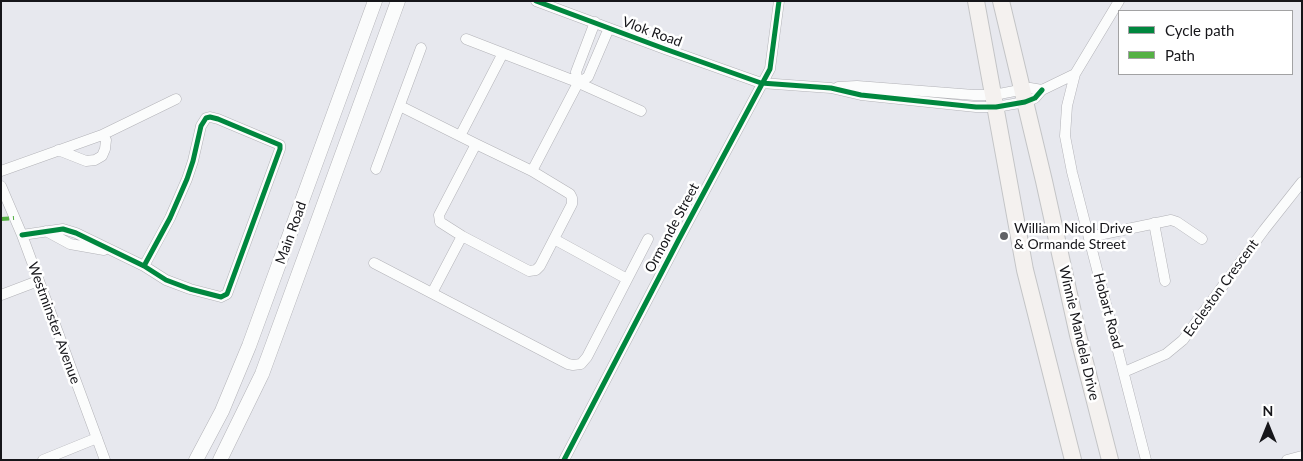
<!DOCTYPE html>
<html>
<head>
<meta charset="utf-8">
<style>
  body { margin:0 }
  #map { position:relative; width:1303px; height:461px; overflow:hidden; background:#e7e8ee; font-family:Lato,sans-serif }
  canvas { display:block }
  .frame { position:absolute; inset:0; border:2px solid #16161a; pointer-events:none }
  .legend { position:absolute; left:1118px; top:10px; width:175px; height:65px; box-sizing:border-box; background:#fff; border:1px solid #a2a2a3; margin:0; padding:6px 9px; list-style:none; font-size:15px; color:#16161a }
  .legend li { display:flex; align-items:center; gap:10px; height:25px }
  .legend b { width:25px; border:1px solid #a2a2a3 }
  .north { position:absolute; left:1243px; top:401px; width:50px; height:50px; -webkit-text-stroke:4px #fff; paint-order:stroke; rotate:0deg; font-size:14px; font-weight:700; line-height:20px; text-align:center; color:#16161a }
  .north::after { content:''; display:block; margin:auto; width:18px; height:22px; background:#16161a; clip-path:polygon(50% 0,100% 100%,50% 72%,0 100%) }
</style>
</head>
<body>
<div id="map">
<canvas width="1303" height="461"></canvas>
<div class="frame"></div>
<ul class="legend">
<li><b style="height:6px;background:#00873e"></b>Cycle path</li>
<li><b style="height:6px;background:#55b145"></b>Path</li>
</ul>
<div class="north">N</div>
</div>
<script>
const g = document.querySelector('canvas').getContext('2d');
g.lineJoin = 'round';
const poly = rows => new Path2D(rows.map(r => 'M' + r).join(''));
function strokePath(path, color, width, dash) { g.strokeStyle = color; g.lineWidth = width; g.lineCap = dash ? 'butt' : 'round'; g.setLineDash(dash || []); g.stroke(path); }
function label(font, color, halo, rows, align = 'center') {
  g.font = font + ' Lato,sans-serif'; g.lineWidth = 5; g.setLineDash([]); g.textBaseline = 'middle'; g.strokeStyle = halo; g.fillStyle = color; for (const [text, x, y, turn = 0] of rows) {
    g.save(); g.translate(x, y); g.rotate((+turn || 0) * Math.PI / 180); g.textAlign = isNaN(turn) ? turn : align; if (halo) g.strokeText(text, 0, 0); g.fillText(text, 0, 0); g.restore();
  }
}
const minor = poly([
  [536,1,665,49,761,83,831,88,861,95,976,107,996,107,1025,102,1035,98,1042,90],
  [1119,1,1075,74,1067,106,1065,136,1072,172,1146,460],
  [466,39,572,80,641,111],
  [578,83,576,72,595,22],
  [838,87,857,86,974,95,994,95,1030,88,1042,90,1075,74],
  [400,106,476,144,532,171,570,194,572,198,572,204,540,266,536,270,529,271,462,236,440,222,439,215,476,144],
  [460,136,503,53],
  [58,150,86,161,95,160,102,156,105,149,106,140,102,135],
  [376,169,421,48],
  [1,171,102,135,176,99],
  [532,171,578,83,588,77,609,28],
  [1,186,22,235,105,460],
  [1154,223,1165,281],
  [46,231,70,244,104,250],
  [22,235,63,229,76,233,144,266,166,280,190,289,221,297,227,294,280,149,280,145,218,119,210,117,206,118,201,126,193,161,187,179,170,218,144,266],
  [1089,237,1171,220,1177,222,1202,239],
  [554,239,627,279],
  [374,263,568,364,573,365,581,364,587,357,648,239],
  [432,293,462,236],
  [1,295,38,281],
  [1124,372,1166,354,1183,340,1264,230,1302,182],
  [43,460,97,438],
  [564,460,678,241,770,69,779,1],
  [1287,460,1302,456]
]);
const secondary = poly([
  [196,460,222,411,249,346,375,1],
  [220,460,262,374,398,1]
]);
const primary = poly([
  [976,1,1025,270,1073,460],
  [1001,1,1044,181,1078,335,1110,460]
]);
strokePath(minor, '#b2b2b7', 11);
strokePath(secondary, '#b2b2b7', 15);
strokePath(primary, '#c3c4c6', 18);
strokePath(minor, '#fbfcfc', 10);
strokePath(secondary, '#fbfcfc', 14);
strokePath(primary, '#f4f1ef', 16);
strokePath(poly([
  [1,219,14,218]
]), '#55b145', 4, [8, 4]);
strokePath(poly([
  [536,1,665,49,761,83,831,88,861,95,976,107,996,107,1025,102,1035,98,1042,90],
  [22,235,63,229,76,233,144,266,166,280,190,289,221,297,227,294,280,149,280,145,218,119,210,117,206,118,201,126,193,161,187,179,170,218,144,266],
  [564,460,678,241,770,69,779,1]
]), '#00873e', 5);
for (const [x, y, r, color] of [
  [1004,236,5,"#5f6064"]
]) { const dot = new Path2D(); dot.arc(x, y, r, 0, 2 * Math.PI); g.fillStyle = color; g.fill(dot); strokePath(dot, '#fff', 2); }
label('14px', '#16161a', '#fff', [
  ["Vlok Road",652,32,20],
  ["Ormonde Street",672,228,-62],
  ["Main Road",291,233,-70],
  ["Eccleston Crescent",1221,288,-54],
  ["Hobart Road",1108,311,75],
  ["Westminster Avenue",54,323,70],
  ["Winnie Mandela Drive",1079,333,77]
]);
label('14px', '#16161a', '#fff', [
  ["William Nicol Drive",1014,228],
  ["& Ormande Street",1014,244]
], 'left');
</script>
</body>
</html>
